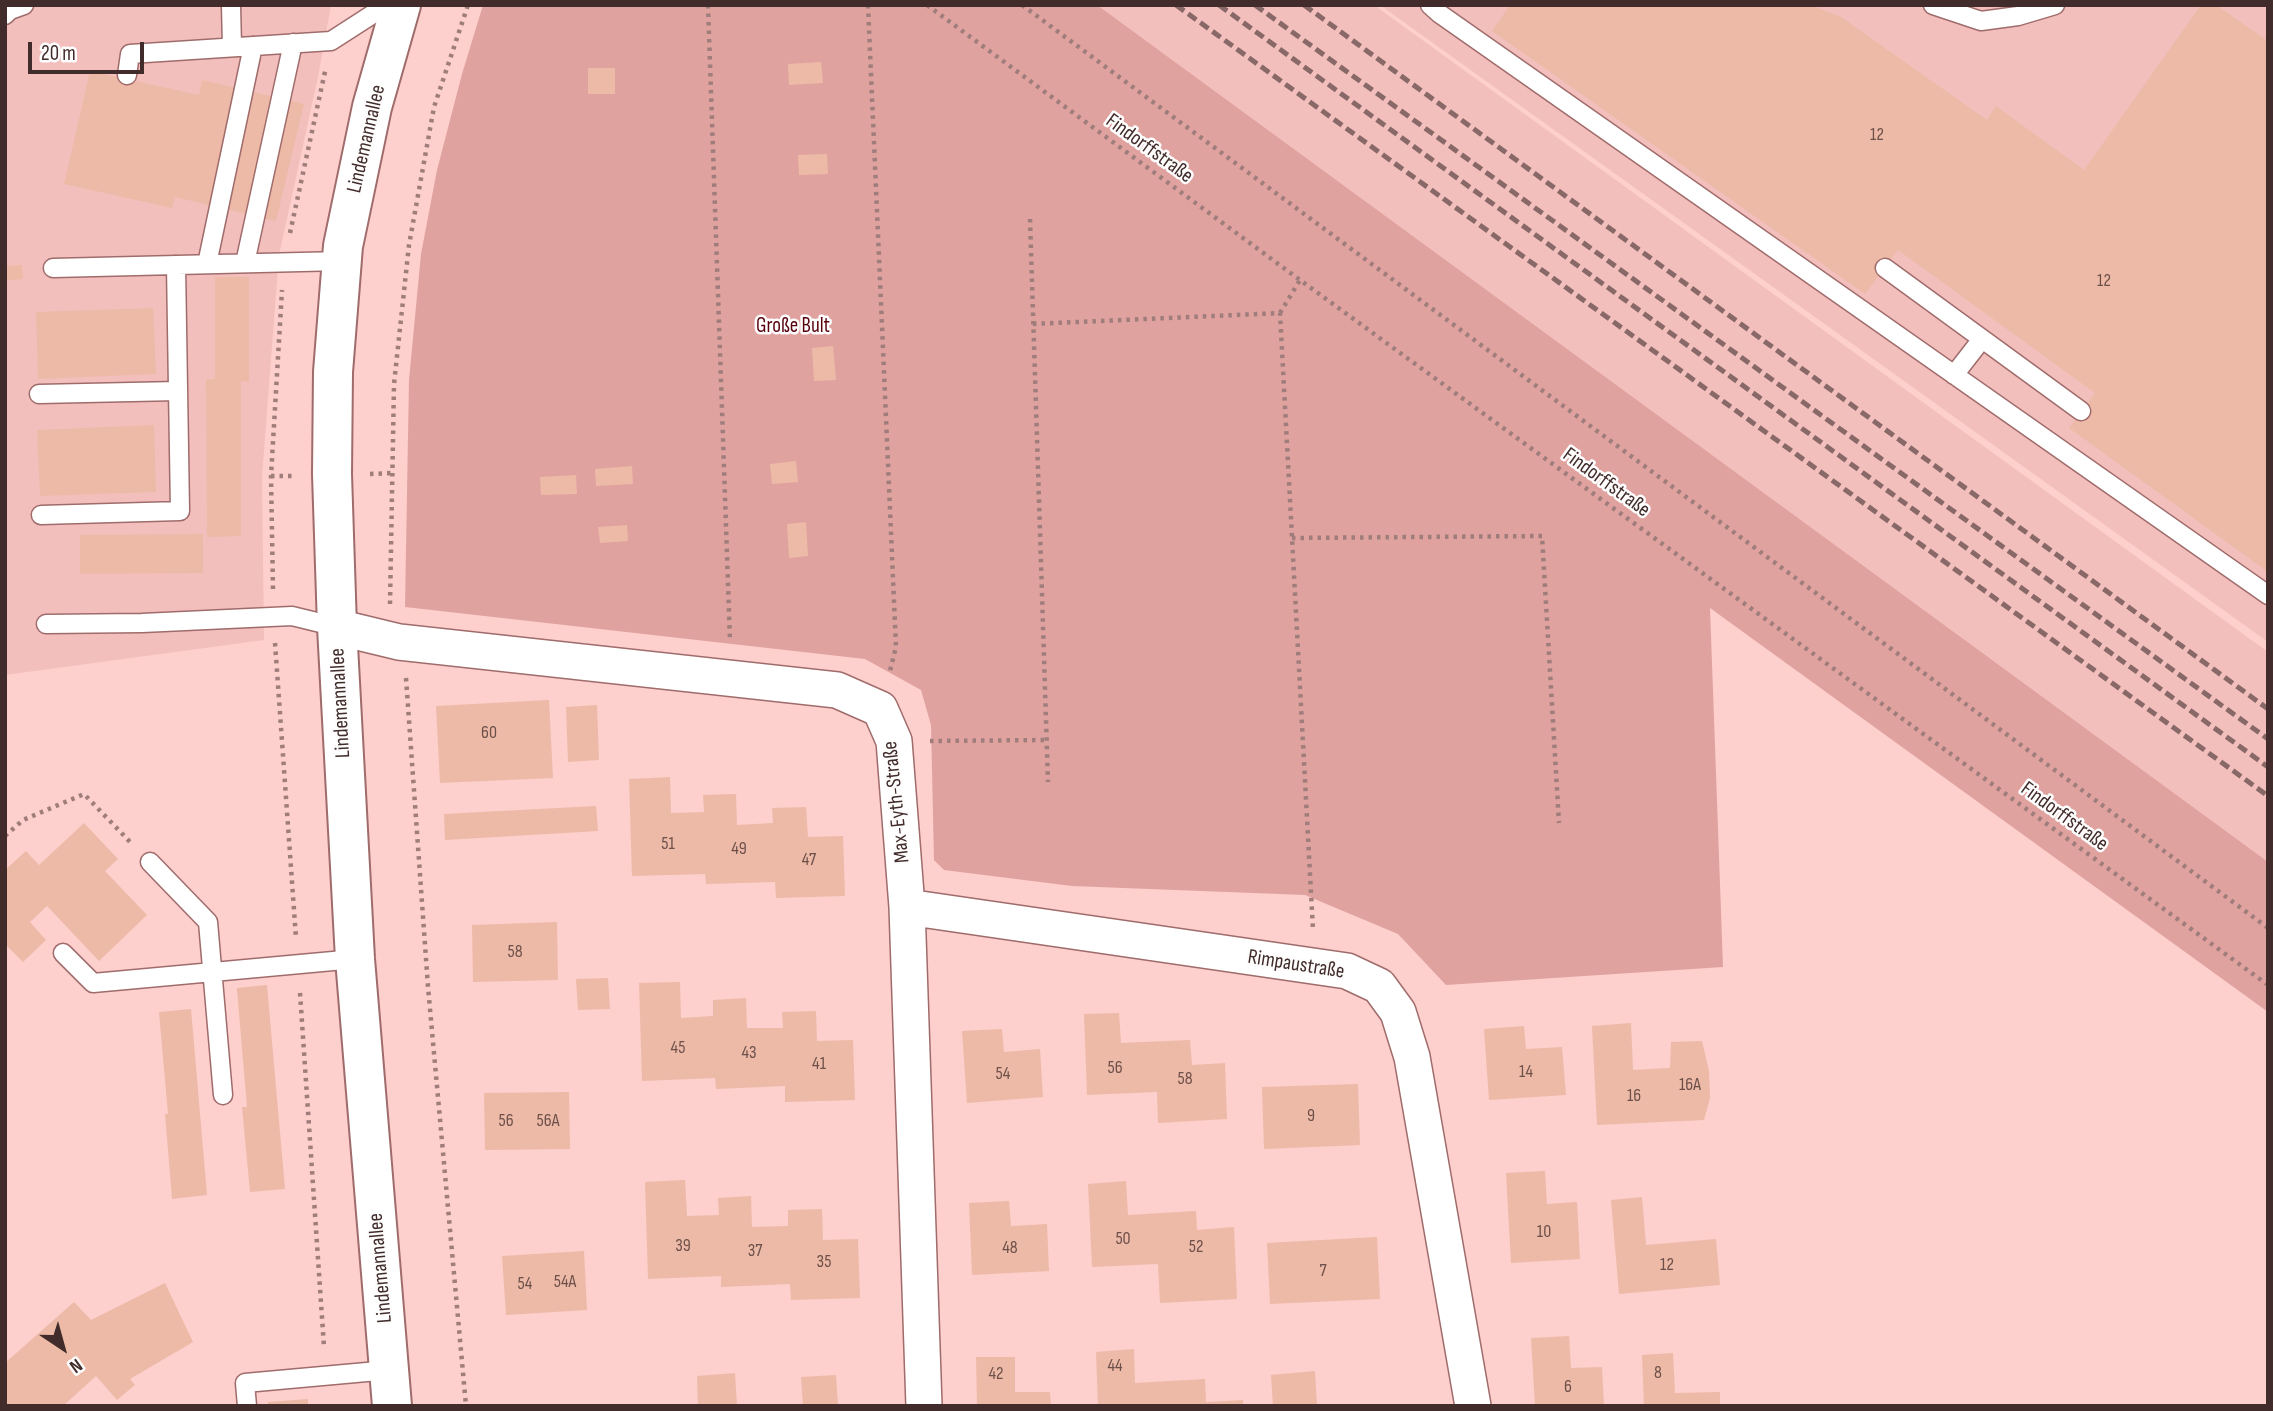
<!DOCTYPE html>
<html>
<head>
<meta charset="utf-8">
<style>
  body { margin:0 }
  #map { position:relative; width:2273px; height:1411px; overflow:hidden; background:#fdcfcd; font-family:"Sofia Sans Condensed",sans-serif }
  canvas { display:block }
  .frame { position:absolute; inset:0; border:7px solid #422c2b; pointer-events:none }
  .north { position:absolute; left:28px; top:1313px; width:70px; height:70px; -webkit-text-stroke:5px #fdfdfd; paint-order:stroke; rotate:144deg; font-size:19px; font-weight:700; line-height:28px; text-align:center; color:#422c2b }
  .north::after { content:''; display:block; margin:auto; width:24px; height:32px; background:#422c2b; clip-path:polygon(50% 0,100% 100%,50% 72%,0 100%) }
  .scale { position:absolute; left:28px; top:42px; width:116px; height:32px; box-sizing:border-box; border:4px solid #422c2b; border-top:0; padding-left:9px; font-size:21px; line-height:24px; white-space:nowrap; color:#422c2b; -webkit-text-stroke:5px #fdfdfd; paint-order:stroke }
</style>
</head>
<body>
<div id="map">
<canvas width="2273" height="1411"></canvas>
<div class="frame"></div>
<div class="north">N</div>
<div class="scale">20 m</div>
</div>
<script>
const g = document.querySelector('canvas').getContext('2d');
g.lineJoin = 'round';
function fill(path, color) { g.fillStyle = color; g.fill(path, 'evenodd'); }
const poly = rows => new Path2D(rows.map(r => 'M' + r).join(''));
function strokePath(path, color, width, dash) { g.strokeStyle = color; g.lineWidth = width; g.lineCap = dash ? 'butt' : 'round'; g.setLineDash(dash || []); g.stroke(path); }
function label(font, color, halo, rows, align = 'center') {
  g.font = font + ' "Sofia Sans Condensed",sans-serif'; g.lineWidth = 5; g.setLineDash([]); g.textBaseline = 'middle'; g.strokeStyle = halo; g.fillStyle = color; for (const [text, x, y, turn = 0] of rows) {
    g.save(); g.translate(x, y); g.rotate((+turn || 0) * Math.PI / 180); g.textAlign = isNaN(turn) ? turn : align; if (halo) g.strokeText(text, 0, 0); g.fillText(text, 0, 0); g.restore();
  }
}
fill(poly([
  [5,5,331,5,318,77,279,255,262,477,264,640,5,675],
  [1083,5,1374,5,2268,652,2268,866],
  [1380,5,2268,5,2268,642]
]), '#f3bfbd');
fill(poly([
  [483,5,1097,5,2268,862,2268,1012,1710,608,1723,967,1446,985,1398,934,1305,895,1072,886,944,870,934,860,931,725,921,690,865,659,405,607,409,380,421,254,437,170,462,74]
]), '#e0a29f');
fill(poly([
  [1510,5,1811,5,1841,17,1987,120,1996,106,2084,170,2201,5,2216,5,2268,41,2268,572,2069,428,2095,393,1898,250,1865,294,1492,31],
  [821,62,823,83,789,85,788,64],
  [588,68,615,68,615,94,588,94],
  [90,71,199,95,202,80,304,104,276,221,175,197,172,208,64,184],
  [827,154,828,174,799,175,798,155],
  [22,265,23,279,5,281,5,266],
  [215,277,249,277,249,382,241,381,241,536,207,537,206,379,215,379],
  [153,308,156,374,38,379,36,312],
  [833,346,836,380,814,381,812,348],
  [154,425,156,492,40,496,37,430],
  [796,461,798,482,772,484,770,464],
  [632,466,633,484,596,486,595,469],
  [576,475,577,494,541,495,540,477],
  [806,522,808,556,789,558,787,524],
  [627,525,628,541,600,543,598,527],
  [203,534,203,573,80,574,80,535],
  [549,700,553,778,440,783,436,706],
  [597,705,599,760,568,762,566,707],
  [670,777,671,813,704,812,703,795,736,794,737,825,773,823,772,808,806,807,808,837,843,836,845,896,776,898,775,882,706,884,705,874,632,876,629,779],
  [596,806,598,831,445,840,444,814],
  [84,823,118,859,105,871,147,915,99,961,47,906,30,922,46,940,23,962,5,944,5,870,26,851,39,865],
  [557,922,558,980,473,982,472,925],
  [608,978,610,1009,578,1010,576,979],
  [680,982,681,1018,713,1016,713,1000,746,998,747,1028,783,1028,782,1012,816,1011,817,1041,853,1040,855,1100,785,1102,785,1086,716,1089,715,1078,642,1081,639,983],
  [267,985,285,1189,250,1192,242,1107,247,1107,237,990,237,988],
  [191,1009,207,1195,172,1199,165,1114,168,1114,159,1012],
  [1119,1013,1121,1043,1190,1040,1192,1065,1225,1063,1227,1119,1158,1123,1157,1092,1087,1095,1084,1014],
  [1631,1023,1633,1070,1670,1068,1671,1042,1702,1041,1709,1071,1710,1098,1704,1120,1597,1125,1592,1026],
  [1524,1026,1526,1049,1562,1047,1566,1095,1489,1100,1484,1029],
  [1002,1029,1004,1052,1040,1049,1043,1097,967,1103,962,1031],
  [1358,1084,1360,1145,1264,1149,1262,1087],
  [569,1092,570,1149,485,1150,484,1093],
  [1545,1171,1547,1204,1577,1202,1580,1259,1511,1263,1506,1173],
  [685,1180,687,1216,719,1215,718,1198,751,1196,752,1227,788,1226,788,1210,822,1209,823,1240,858,1239,860,1298,791,1300,790,1284,721,1287,721,1276,648,1279,645,1182],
  [1126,1181,1128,1215,1196,1211,1197,1230,1234,1227,1237,1299,1160,1303,1158,1264,1092,1267,1088,1184],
  [1642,1197,1646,1245,1716,1239,1720,1285,1619,1294,1611,1200],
  [1009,1201,1011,1226,1047,1224,1049,1271,972,1275,969,1203],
  [1377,1237,1380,1299,1270,1304,1267,1243],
  [584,1251,587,1310,506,1315,502,1256],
  [165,1283,193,1342,130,1379,135,1385,117,1400,96,1376,63,1406,5,1406,5,1363,74,1302,91,1320],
  [1569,1336,1571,1368,1602,1367,1604,1406,1535,1406,1531,1338],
  [1134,1349,1135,1383,1205,1379,1206,1402,1243,1400,1243,1406,1098,1406,1096,1352],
  [1673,1353,1675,1393,1720,1392,1720,1406,1644,1406,1642,1355],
  [976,1357,1015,1357,1015,1392,1050,1392,1051,1406,977,1406],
  [1315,1371,1317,1406,1273,1406,1271,1375],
  [735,1373,737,1406,698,1406,697,1376],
  [836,1375,838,1406,803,1406,801,1377],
  [308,1399,308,1406,268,1406,268,1402]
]), '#edbaa7');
const service = poly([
  [231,5,232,47],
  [1430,5,1440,14,2268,595],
  [1933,5,1981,21,2018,16,2055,5],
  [5,15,10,10,24,5],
  [127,75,130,54,331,41,387,5],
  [245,263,293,43],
  [207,264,253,46],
  [53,268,342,261],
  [1885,268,2081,411],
  [1954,375,1982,339],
  [39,394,178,391],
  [41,515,180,511,176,265],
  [46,624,142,623,292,616,337,627],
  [150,862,208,922,223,1095],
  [63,953,93,983,355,959],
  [247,1406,245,1383,389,1370]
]);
const minor = poly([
  [337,627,399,642,837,690,880,709,894,741,907,907,924,1406],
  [907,907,1347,971,1379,986,1398,1012,1412,1057,1473,1406]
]);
const tertiary = poly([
  [392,1406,355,959,337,627,332,474,333,372,343,246,372,107,401,5]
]);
strokePath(service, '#9f6c6b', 21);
strokePath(minor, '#9f6c6b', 38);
strokePath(tertiary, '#9f6c6b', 42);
strokePath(poly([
  [708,5,730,641],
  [868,5,896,647,889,675],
  [927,5,1300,280,2268,985],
  [1022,5,2268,928],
  [1030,219,1048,782],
  [290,233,326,67],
  [1280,313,1300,280],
  [1033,324,1280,313,1313,930],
  [370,474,393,473],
  [271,476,295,476],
  [1292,538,1542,536,1559,823],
  [273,589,271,476,282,290],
  [390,604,394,384,409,245,434,107,468,5],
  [275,643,296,938],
  [406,678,428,987,466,1406],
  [930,741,1047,740],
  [5,836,23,820,84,794,132,844],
  [300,993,324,1347]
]), '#9f7d7b', 4.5, [3.5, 5]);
strokePath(service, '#fff', 18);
strokePath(minor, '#fff', 35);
strokePath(tertiary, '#fff', 38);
strokePath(poly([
  [1176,5,2268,796],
  [1219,5,2268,767],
  [1255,5,2268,739],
  [1304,5,2268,709]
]), '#886968', 5, [10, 5]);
label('18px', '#6d504a', null, [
  ["12",1877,135],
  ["12",2104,281],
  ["60",489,733],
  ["51",668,844],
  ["49",739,849],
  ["47",809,860],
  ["58",515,952],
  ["45",678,1048],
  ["43",749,1053],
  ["41",819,1064],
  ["56",1115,1068],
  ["14",1526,1072],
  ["54",1003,1074],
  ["58",1185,1079],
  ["16A",1690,1085],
  ["16",1634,1096],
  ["9",1311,1116],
  ["56",506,1121],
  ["56A",548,1121],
  ["10",1544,1232],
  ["50",1123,1239],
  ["39",683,1246],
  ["52",1196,1247],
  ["48",1010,1248],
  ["37",755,1251],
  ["35",824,1262],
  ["12",1667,1265],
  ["7",1323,1271],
  ["54A",565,1282],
  ["54",525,1284],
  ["44",1115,1366],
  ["8",1658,1373],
  ["42",996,1374],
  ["6",1568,1387]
]);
label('21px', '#422c2b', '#fdfdfd', [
  ["Lindemannallee",367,139,-77],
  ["Findorffstraße",1149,149,36],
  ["Findorffstraße",1606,483,36],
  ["Lindemannallee",341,703,-93],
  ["Max-Eyth-Straße",897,802,-96],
  ["Findorffstraße",2064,817,36],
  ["Rimpaustraße",1296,965,9],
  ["Lindemannallee",381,1268,-95]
]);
label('21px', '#58000d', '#fdfdfd', [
  ["Große Bult",793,327]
]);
</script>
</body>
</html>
